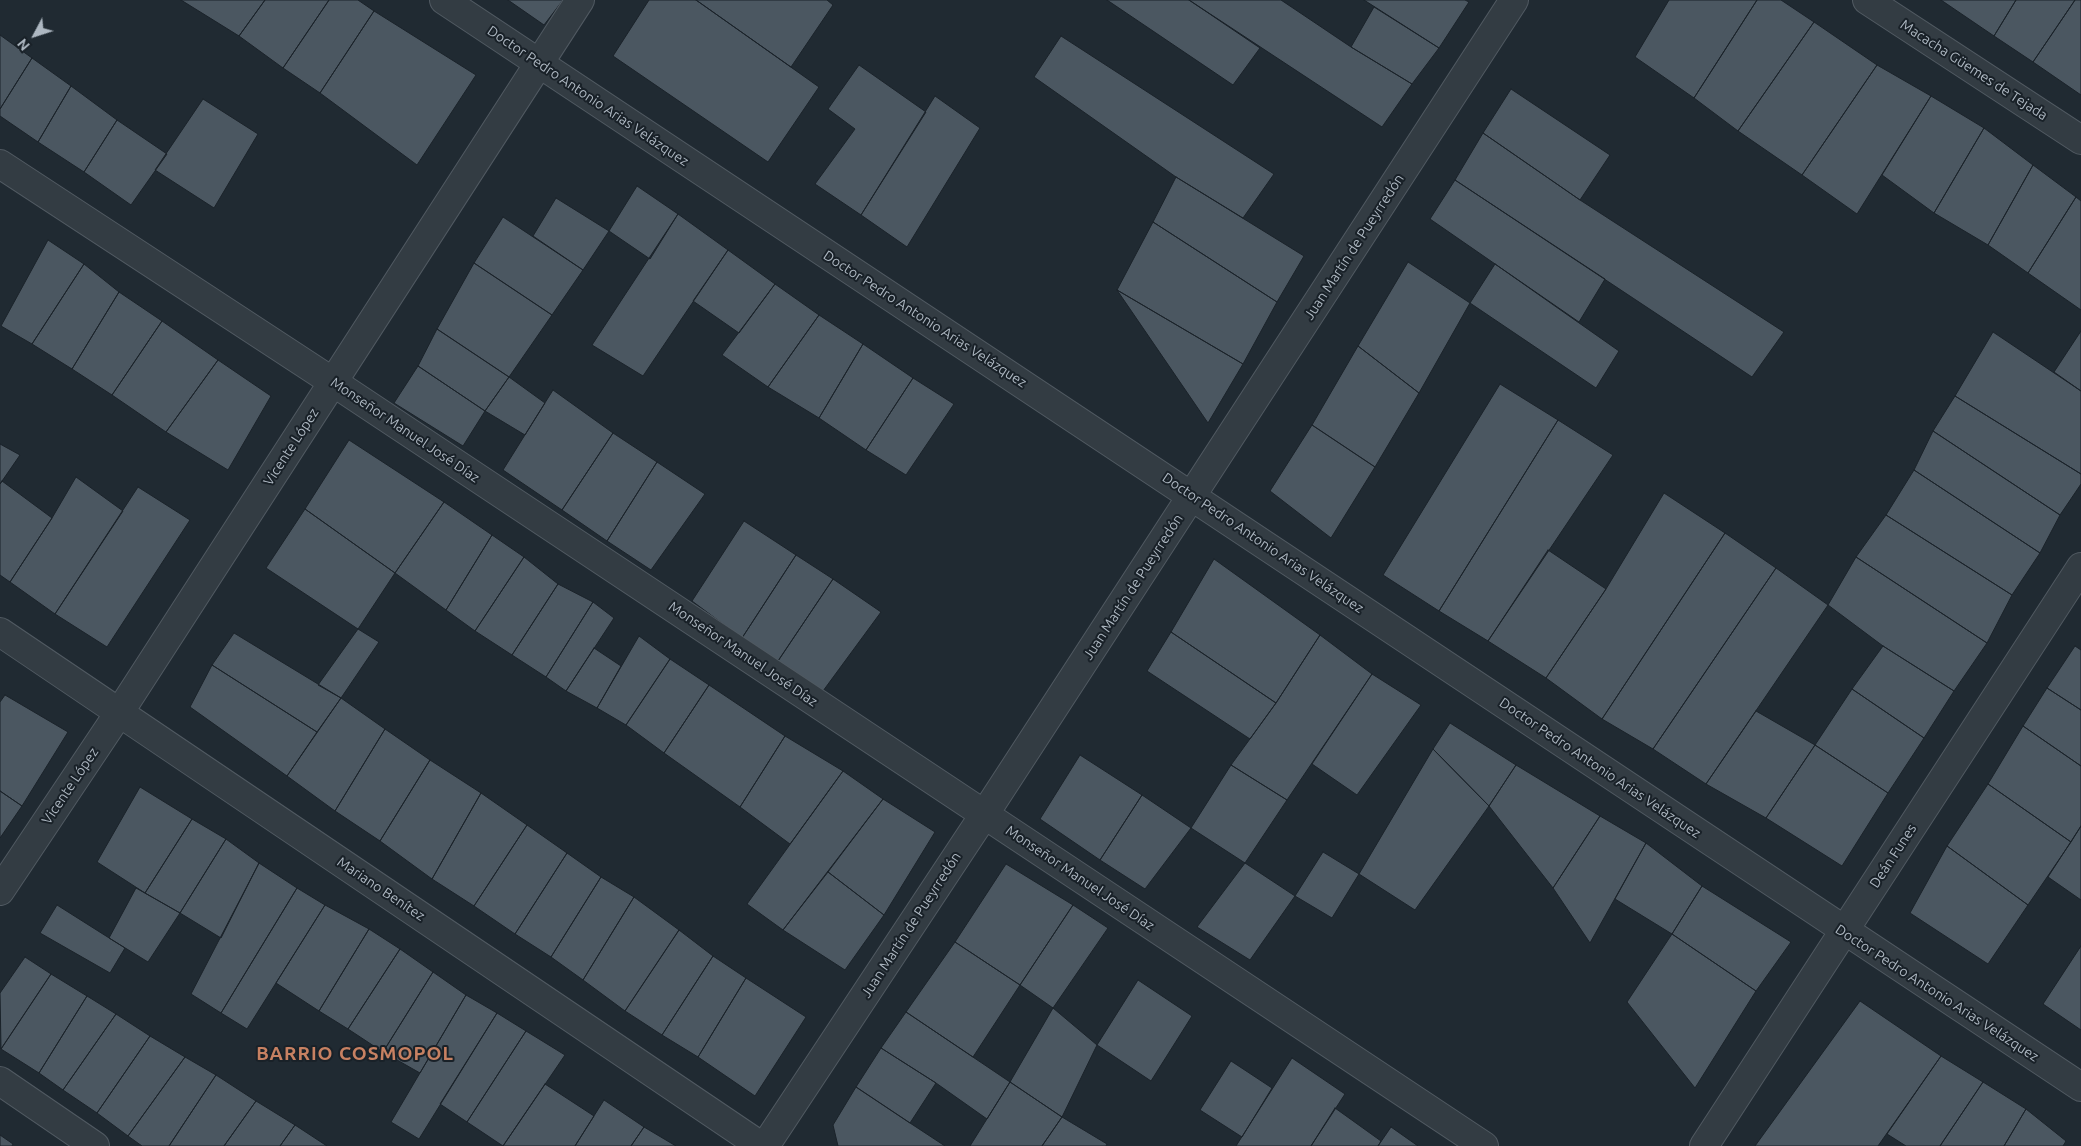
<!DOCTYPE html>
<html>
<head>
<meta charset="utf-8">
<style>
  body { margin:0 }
  #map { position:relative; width:2081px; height:1146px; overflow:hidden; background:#202a32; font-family:Ubuntu,sans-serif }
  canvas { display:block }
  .north { position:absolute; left:10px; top:10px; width:50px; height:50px; -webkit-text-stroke:4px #192128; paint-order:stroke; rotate:230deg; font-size:14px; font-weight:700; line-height:20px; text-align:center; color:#adb7c1 }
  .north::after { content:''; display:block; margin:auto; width:18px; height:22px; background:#adb7c1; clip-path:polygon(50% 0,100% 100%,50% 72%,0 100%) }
</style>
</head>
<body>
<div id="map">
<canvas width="2081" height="1146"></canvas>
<div class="north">N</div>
</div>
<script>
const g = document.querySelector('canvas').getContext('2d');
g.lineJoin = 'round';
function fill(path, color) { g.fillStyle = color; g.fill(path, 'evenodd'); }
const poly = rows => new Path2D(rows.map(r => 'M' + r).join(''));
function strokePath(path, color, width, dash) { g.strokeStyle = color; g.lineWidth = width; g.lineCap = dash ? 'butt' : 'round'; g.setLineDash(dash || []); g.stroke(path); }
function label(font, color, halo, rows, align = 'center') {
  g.font = font + ' Ubuntu,sans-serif'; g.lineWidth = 4; g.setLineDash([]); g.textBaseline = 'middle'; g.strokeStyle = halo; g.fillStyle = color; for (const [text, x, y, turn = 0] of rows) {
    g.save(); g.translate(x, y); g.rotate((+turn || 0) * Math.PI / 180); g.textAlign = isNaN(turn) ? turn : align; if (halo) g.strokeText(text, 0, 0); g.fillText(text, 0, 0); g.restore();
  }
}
const building = poly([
  [181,0,265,0,239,36,181,0],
  [265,0,329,0,283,68,239,36,265,0],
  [329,0,358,0,374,11,320,93,283,68,329,0],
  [508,0,563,0,544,25,508,0],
  [649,0,696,0,819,87,768,162,613,56,649,0],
  [696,0,827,0,833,5,791,67,696,0],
  [1107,0,1189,0,1260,48,1233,85,1107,0],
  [1189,0,1281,0,1351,47,1412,84,1382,127,1189,0],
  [1364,0,1465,0,1469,2,1439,48,1364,0],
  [1669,0,1757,0,1694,98,1635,57,1669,0],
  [1757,0,1781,0,1814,22,1738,131,1694,98,1757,0],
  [1941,0,2016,0,1994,36,1941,0],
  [2016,0,2075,0,2033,62,1994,36,2016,0],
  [2075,0,2081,0,2081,95,2033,62,2075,0],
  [1374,7,1439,48,1412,84,1351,47,1374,7],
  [374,11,476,75,417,165,320,93,374,11],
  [1814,22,1877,65,1802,175,1738,131,1814,22],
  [0,35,32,58,0,109,0,35],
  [1061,36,1274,174,1243,218,1176,177,1034,77,1061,36],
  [32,58,71,86,38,142,0,116,0,109,32,58],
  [859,65,926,112,861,215,815,184,855,129,828,109,859,65],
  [1877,65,1931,96,1857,214,1802,175,1877,65],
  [71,86,117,120,84,172,38,142,71,86],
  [1511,89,1610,155,1580,200,1483,133,1511,89],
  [935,96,980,128,907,247,861,215,935,96],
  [1931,96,1984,128,1934,213,1882,175,1931,96],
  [203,99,258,134,214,208,155,170,203,99],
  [117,120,167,154,131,205,84,172,117,120],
  [1984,128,2033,165,1988,245,1934,213,1984,128],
  [1483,133,1580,200,1784,332,1752,377,1455,180,1483,133],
  [2033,165,2076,197,2028,273,1988,245,2033,165],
  [1176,177,1304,256,1277,302,1153,222,1176,177],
  [1455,180,1605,279,1579,322,1430,219,1455,180],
  [637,186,678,214,650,259,609,231,637,186],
  [2076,197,2081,201,2081,310,2028,273,2076,197],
  [556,198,609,231,583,270,533,236,556,198],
  [678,214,728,250,643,376,592,345,678,214],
  [503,217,583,270,552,315,474,263,503,217],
  [1153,222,1277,302,1243,364,1117,290,1153,222],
  [48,240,84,264,32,344,1,326,48,240],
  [728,250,775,284,739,333,693,301,728,250],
  [1408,262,1470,303,1419,393,1358,346,1408,262],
  [474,263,552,315,509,377,437,329,474,263],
  [84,264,119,292,72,369,32,344,84,264],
  [1495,264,1619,351,1596,388,1470,303,1495,264],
  [775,284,819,315,768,387,722,355,775,284],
  [1117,290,1243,364,1208,423,1117,290],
  [119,292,162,321,112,395,72,369,119,292],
  [819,315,863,344,819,418,768,387,819,315],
  [162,321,218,360,166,432,112,395,162,321],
  [437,329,509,377,485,411,418,366,437,329],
  [2081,331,2081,391,2054,372,2081,331],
  [1993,332,2081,391,2081,474,1955,396,1993,332],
  [863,344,913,378,866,450,819,418,863,344],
  [1358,346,1419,393,1375,467,1312,425,1358,346],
  [218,360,271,396,228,470,166,432,218,360],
  [418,366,485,411,463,446,394,403,418,366],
  [509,377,545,403,525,435,485,411,509,377],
  [913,378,954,404,906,475,866,450,913,378],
  [1500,384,1558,420,1439,611,1383,575,1500,384],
  [553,390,613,433,562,510,503,470,553,390],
  [1955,396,2081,474,2081,484,2060,515,1933,431,1955,396],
  [1558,420,1613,455,1488,641,1439,611,1558,420],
  [1312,425,1375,467,1331,538,1270,491,1312,425],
  [1933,431,2060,515,2040,553,1914,470,1933,431],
  [613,433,657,462,607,541,562,510,613,433],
  [349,440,444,502,395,573,305,509,349,440],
  [0,444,20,455,0,484,0,444],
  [657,462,705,494,651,570,607,541,657,462],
  [1914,470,2040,553,2012,595,1886,515,1914,470],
  [76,477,123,511,55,614,10,582,52,518,76,477],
  [2,481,52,518,10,582,0,575,0,484,2,481],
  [138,487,190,520,107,647,55,614,138,487],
  [1664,493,1725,533,1602,719,1546,678,1606,589,1664,493],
  [444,502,492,535,446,610,395,573,444,502],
  [305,509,395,573,358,629,266,568,305,509],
  [1886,515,2012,595,1987,643,1856,557,1886,515],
  [744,521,796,555,742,638,692,601,744,521],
  [1725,533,1776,568,1653,749,1602,719,1725,533],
  [492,535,524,557,475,631,446,610,492,535],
  [1548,550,1606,589,1546,678,1488,641,1548,550],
  [796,555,833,579,778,661,742,638,796,555],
  [524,557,558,584,512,655,475,631,524,557],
  [1856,557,1987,643,1954,691,1883,646,1828,605,1856,557],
  [1214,559,1320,635,1276,703,1171,632,1214,559],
  [1776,568,1828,605,1706,784,1653,749,1776,568],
  [833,579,881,612,823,691,778,661,833,579],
  [558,584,593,602,546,677,512,655,558,584],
  [593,602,614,618,566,691,546,677,593,602],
  [358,629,379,642,341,698,318,685,358,629],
  [1171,632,1276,703,1250,739,1147,671,1171,632],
  [234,633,341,698,317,732,212,665,234,633],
  [1320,635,1372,674,1287,800,1231,765,1276,703,1320,635],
  [639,636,670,659,626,725,597,708,639,636],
  [1883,646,1954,691,1924,738,1852,689,1883,646],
  [2075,646,2081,650,2081,710,2047,688,2075,646],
  [594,648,621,666,597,708,566,691,594,648],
  [670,659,709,685,664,753,626,725,670,659],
  [212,665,317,732,287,776,190,707,212,665],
  [1372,674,1421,705,1357,795,1312,764,1372,674],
  [709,685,785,736,740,807,664,753,709,685],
  [2047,688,2081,710,2081,766,2023,726,2047,688],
  [1852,689,1924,738,1888,793,1815,745,1852,689],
  [5,695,68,732,22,806,0,791,0,702,5,695],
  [341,698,385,729,335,811,287,776,341,698],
  [1756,711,1815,745,1766,818,1706,784,1756,711],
  [1450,723,1516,765,1489,806,1433,749,1450,723],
  [2023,726,2081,766,2081,826,2071,842,1988,784,2023,726],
  [385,729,430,760,380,841,335,811,385,729],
  [785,736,843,771,790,844,740,807,785,736],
  [1815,745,1888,793,1842,866,1766,818,1815,745],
  [1433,749,1489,806,1415,910,1359,874,1433,749],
  [1080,755,1142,795,1100,860,1040,819,1080,755],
  [430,760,481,793,432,879,380,841,430,760],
  [1231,765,1287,800,1245,863,1191,828,1231,765],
  [1516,765,1600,816,1553,888,1489,806,1516,765],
  [843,771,883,799,783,930,747,904,843,771],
  [1988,784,2071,842,2028,905,1947,846,1988,784],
  [140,787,192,819,145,893,97,862,140,787],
  [0,791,22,806,0,838,0,791],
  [481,793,527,825,474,906,432,879,481,793],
  [1142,795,1191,828,1145,889,1100,860,1142,795],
  [883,799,935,832,884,915,828,872,883,799],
  [1600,816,1646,843,1590,943,1553,888,1600,816],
  [192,819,226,839,180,913,145,893,192,819],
  [527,825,567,853,515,934,474,906,527,825],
  [2081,826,2081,900,2048,877,2081,826],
  [226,839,259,863,221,938,180,913,226,839],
  [1646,843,1702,886,1672,934,1615,899,1646,843],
  [1947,846,2028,905,1988,964,1910,913,1947,846],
  [1323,852,1359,874,1332,918,1295,896,1323,852],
  [567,853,601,877,551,957,515,934,567,853],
  [259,863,297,888,221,1013,191,994,259,863],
  [1245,863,1295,896,1250,960,1197,927,1245,863],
  [1006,864,1073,905,1020,985,955,942,1006,864],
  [828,872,884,915,845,970,783,930,828,872],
  [601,877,634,897,583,980,551,957,601,877],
  [1702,886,1791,942,1756,991,1672,934,1702,886],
  [136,888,180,913,148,962,109,938,136,888],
  [297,888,325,905,247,1029,221,1013,297,888],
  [634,897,679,930,625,1011,583,980,634,897],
  [57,905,125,948,110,973,40,933,57,905],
  [325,905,369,929,319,1011,276,983,325,905],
  [1073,905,1108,928,1053,1008,1020,985,1073,905],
  [369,929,400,949,348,1029,319,1011,369,929],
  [679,930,713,956,662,1035,625,1011,679,930],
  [1672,934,1756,991,1695,1088,1627,1002,1672,934],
  [955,942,1020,985,973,1057,906,1012,955,942],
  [2081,946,2081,1030,2043,1004,2081,946],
  [400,949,433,972,383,1052,348,1029,400,949],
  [713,956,746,978,698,1057,662,1035,713,956],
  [25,957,51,974,1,1049,0,993,25,957],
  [433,972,466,995,420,1073,383,1052,433,972],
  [51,974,87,996,39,1073,1,1049,51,974],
  [746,978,806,1017,755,1096,698,1057,746,978],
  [1138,980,1192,1016,1151,1081,1097,1045,1138,980],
  [466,995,497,1013,419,1139,391,1122,466,995],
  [87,996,116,1014,63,1090,39,1073,87,996],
  [1860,1001,1941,1056,1878,1146,1755,1146,1860,1001],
  [1053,1008,1097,1045,1062,1117,1010,1082,1053,1008],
  [906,1012,1010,1082,987,1119,936,1083,881,1048,906,1012],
  [497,1013,526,1031,467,1122,440,1104,497,1013],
  [116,1014,150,1036,97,1113,63,1090,116,1014],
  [526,1031,565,1055,503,1146,467,1122,526,1031],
  [150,1036,185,1057,128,1136,97,1113,150,1036],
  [881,1048,936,1083,910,1123,856,1087,881,1048],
  [1941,1056,1983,1082,1940,1146,1906,1146,1887,1134,1941,1056],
  [185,1057,216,1075,169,1146,142,1146,128,1136,185,1057],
  [1292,1058,1345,1094,1311,1146,1236,1146,1292,1058],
  [1231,1061,1272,1088,1242,1137,1200,1110,1231,1061],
  [216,1075,256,1101,224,1146,169,1146,216,1075],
  [1010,1082,1062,1117,1042,1146,970,1146,1010,1082],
  [1983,1082,2026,1109,2004,1146,1940,1146,1983,1082],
  [545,1084,594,1116,575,1146,503,1146,545,1084],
  [856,1087,910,1123,945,1146,838,1146,833,1125,856,1087],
  [604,1100,644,1127,631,1146,575,1146,604,1100],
  [256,1101,295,1125,280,1146,224,1146,256,1101],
  [1335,1108,1381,1141,1378,1146,1311,1146,1335,1108],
  [2026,1109,2066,1141,2063,1146,2004,1146,2026,1109],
  [1062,1117,1107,1144,1106,1146,1042,1146,1062,1117],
  [295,1125,327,1146,280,1146,295,1125],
  [644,1127,676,1146,631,1146,644,1127],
  [1391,1127,1418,1146,1378,1146,1391,1127],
  [0,1135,13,1144,12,1146,0,1146,0,1135]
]);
fill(building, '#4b5761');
strokePath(building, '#1b232a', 1);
const street = poly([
  [444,0,2081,1087],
  [1867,0,2081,140],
  [0,164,333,382,1484,1146],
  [0,632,761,1146],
  [0,891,119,713,580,0],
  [0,1081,95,1146],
  [765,1146,984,815,1514,0],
  [1704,1146,2081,567]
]);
strokePath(street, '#515a62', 30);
strokePath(street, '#333c43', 28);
label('14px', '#adb7c1', '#192128', [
  ["Macacha Güemes de Tejada",1974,70,33],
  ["Doctor Pedro Antonio Arias Velázquez",588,96,34],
  ["Juan Martín de Pueyrredón",1354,247,-57],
  ["Doctor Pedro Antonio Arias Velázquez",925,319,33],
  ["Monseñor Manuel José Díaz",405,430,34],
  ["Vicente López",291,447,-57],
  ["Doctor Pedro Antonio Arias Velázquez",1263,543,34],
  ["Juan Martín de Pueyrredón",1133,587,-57],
  ["Monseñor Manuel José Díaz",743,654,34],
  ["Doctor Pedro Antonio Arias Velázquez",1600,768,34],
  ["Vicente López",70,786,-56],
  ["Deán Funes",1893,856,-57],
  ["Monseñor Manuel José Díaz",1080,878,34],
  ["Mariano Benítez",381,889,34],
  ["Juan Martín de Pueyrredón",911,925,-57],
  ["Doctor Pedro Antonio Arias Velázquez",1937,993,33]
]);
g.letterSpacing = '1px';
label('bold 19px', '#c78162', '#192128', [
  ["BARRIO COSMOPOL",355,1054]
]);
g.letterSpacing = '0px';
</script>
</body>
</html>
